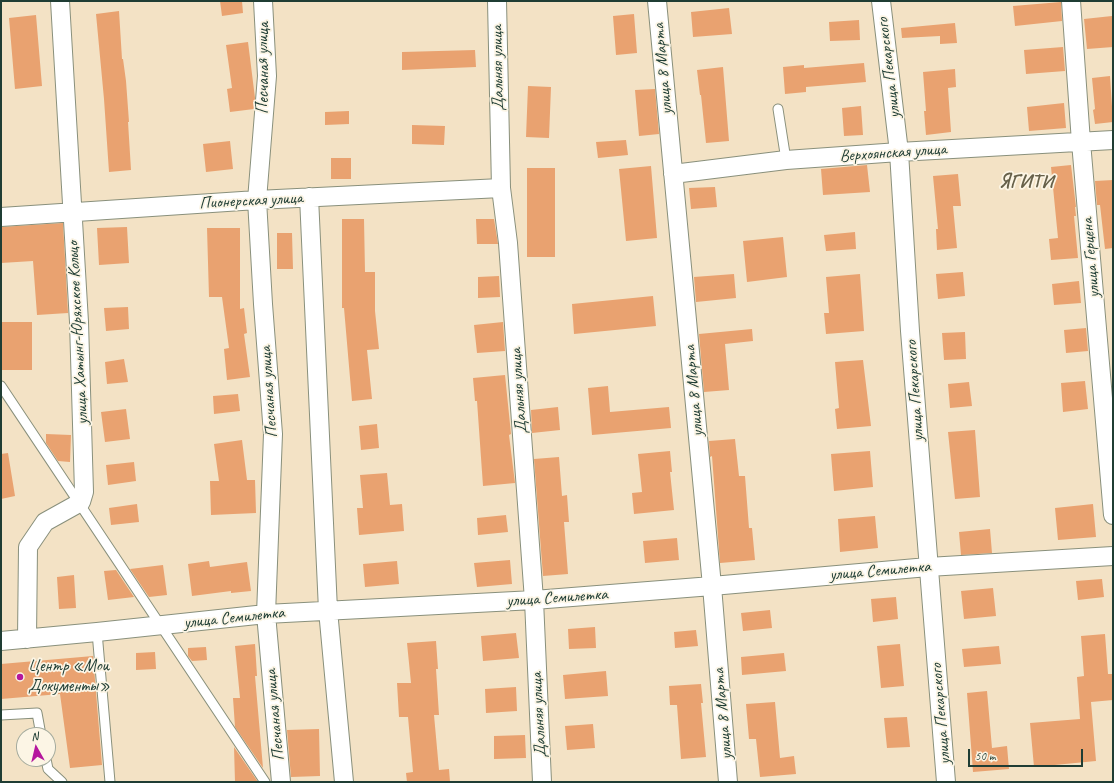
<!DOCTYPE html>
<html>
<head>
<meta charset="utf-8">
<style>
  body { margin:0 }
  #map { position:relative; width:1114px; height:783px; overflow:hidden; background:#f3e2c5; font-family:Caveat,sans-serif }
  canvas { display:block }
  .frame { position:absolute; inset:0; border:2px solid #1f3d34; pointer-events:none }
  .north { position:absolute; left:16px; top:727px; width:40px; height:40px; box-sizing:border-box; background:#fcf5e5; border:1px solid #a4ab9e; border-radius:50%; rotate:352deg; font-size:11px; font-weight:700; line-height:16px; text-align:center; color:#1f3d34 }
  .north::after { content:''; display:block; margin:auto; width:14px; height:18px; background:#b5179e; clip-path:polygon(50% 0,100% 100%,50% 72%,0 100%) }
  .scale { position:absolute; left:968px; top:749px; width:115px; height:18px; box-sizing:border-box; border:2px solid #1f3d34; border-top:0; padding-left:5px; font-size:12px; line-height:14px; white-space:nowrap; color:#1f3d34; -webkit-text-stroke:3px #fcf5e5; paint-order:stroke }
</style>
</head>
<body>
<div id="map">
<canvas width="1114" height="783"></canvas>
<div class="frame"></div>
<div class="north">N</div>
<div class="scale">50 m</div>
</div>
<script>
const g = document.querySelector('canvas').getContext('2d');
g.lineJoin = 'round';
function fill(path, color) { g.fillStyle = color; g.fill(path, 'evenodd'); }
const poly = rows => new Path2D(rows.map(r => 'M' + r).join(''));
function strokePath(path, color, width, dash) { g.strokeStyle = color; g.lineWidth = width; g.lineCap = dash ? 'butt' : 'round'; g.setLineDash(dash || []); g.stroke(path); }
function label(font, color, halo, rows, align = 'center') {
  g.font = font + ' Caveat,sans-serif'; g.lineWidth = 3.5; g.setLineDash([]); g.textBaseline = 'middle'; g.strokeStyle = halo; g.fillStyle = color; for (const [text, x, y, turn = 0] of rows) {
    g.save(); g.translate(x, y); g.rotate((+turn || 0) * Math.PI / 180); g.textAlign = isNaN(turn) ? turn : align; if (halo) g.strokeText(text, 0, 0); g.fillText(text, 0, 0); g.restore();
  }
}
fill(poly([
  [220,1,242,1,243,13,222,16],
  [1061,2,1062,21,1015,26,1013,6],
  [729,8,732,34,693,37,691,12],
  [119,11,122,59,123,59,126,81,129,122,128,122,131,170,109,172,104,99,96,14],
  [634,14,637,53,616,55,613,16],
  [36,15,42,86,15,89,9,18],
  [1112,16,1113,47,1087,49,1084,19],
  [859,20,860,40,830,41,829,22],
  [955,23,957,43,940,44,940,36,902,38,901,28],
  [248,42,255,98,254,109,230,112,227,89,232,88,226,45],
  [1063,47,1065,71,1026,74,1024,50],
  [475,50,476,67,402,70,402,52],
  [864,63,866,82,806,87,806,92,785,94,783,67,804,65,804,68],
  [723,67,729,141,706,143,701,95,700,95,697,70],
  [955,69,956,87,948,88,951,132,926,135,924,111,926,111,923,72],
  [1110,76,1113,122,1095,124,1093,110,1095,109,1092,78],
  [528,86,551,87,549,138,526,137],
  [655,89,659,134,639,136,635,90],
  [1064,103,1066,128,1029,131,1027,107],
  [861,106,863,135,844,136,842,108],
  [349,111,349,124,325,125,325,112],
  [412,125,445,126,444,145,412,144],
  [626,140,628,155,598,158,596,142],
  [230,141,233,169,206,172,203,144],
  [331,158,351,158,351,179,331,179],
  [867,165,870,192,823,195,821,169],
  [1071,165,1076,207,1075,207,1076,216,1074,216,1078,258,1051,260,1049,239,1058,238,1051,167],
  [651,166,657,238,626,241,619,169],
  [527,168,555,168,555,257,527,257],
  [958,174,961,206,953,206,957,248,937,250,936,229,938,229,933,176],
  [1113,180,1113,248,1105,249,1100,205,1097,205,1095,181],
  [715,187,717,207,691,209,689,188],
  [342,219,364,219,365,272,375,272,375,311,379,349,367,350,372,399,352,401,344,308,342,308],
  [476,219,494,219,498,244,477,244],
  [63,223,68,313,37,315,33,261,1,263,1,227],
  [127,227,129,263,99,265,97,228],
  [207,228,240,228,240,309,244,308,247,333,244,334,250,377,227,380,224,349,229,348,222,297,209,297],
  [855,232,856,249,826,251,824,235],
  [277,233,292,233,293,269,277,269],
  [783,237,787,277,747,282,743,241],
  [963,272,965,296,938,299,936,274],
  [734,274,736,298,696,302,694,277],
  [860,274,864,331,826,334,824,313,829,313,826,277],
  [499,276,500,297,478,298,478,277],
  [1079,281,1081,303,1054,305,1052,284],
  [653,296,656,326,574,334,572,304],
  [128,307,129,329,106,331,104,308],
  [2,322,32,322,32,370,2,370],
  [503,322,505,351,477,353,474,325],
  [1086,328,1088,351,1066,353,1064,330],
  [752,329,753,341,725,344,729,390,704,392,699,334],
  [965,332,966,359,944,360,942,333],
  [124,359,128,382,107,384,105,362],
  [863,360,871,426,837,429,835,409,839,408,835,362],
  [505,375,511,434,509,435,515,483,483,486,477,401,475,401,473,378],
  [1085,381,1088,409,1063,412,1061,383],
  [969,382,972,406,950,408,948,384],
  [608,386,610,412,669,407,671,428,592,435,588,388],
  [238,394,240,411,214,414,213,396],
  [558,407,560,430,532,433,531,410],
  [126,409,130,439,105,442,101,412],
  [377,424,379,448,361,450,359,426],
  [975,430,980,497,955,499,948,432],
  [46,434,71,435,70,462,58,461,46,443],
  [735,439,739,476,745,476,749,528,752,528,755,560,720,563,712,456,710,457,709,441],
  [242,440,247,480,255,480,256,513,211,515,210,481,219,481,214,444],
  [670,451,672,472,670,472,674,510,634,514,632,493,642,492,638,454],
  [870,451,873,487,834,491,831,454],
  [8,453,15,496,1,499,1,454],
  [559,457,562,496,567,495,569,522,564,522,568,574,543,576,534,459],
  [134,462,136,481,108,485,106,465],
  [387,473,390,505,402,504,404,531,359,535,357,508,363,508,360,475],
  [137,504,139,522,111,525,109,508],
  [1093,504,1096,537,1058,540,1055,508],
  [506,515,508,532,478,535,477,518],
  [875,516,878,548,840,552,838,519],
  [990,529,992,553,961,555,959,532],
  [677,538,679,560,645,563,643,541],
  [510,560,512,584,477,587,474,563],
  [209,561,210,567,247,562,251,591,231,593,231,591,192,596,188,564],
  [397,561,399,584,365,587,363,564],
  [163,565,167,595,149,597,130,569],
  [116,570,134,597,108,600,104,571],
  [74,575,76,608,59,609,57,577],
  [1102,579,1104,597,1078,600,1076,581],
  [993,588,996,616,964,619,961,591],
  [896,597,898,619,873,622,871,599],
  [770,610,772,628,743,631,741,613],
  [595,627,596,648,569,649,568,629],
  [696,630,698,646,675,648,674,632],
  [516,633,519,658,483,661,481,636],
  [1105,634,1108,674,1112,674,1113,700,1091,702,1096,761,1034,767,1030,723,1080,719,1077,677,1084,676,1081,636],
  [436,641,438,669,436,669,439,715,434,715,439,770,449,769,450,782,407,782,406,773,413,772,408,717,399,717,397,683,411,683,407,643],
  [255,644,257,676,255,676,263,768,235,727,233,698,240,698,235,646],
  [900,644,904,686,881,688,877,646],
  [999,646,1001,664,964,667,962,649],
  [206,647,207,660,192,661,188,656,188,648],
  [155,652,156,669,136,670,136,653],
  [784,653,786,671,742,675,741,657],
  [93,656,102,765,70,768,60,694,1,699,1,664],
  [606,671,608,696,565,699,563,675],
  [701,684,703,703,701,703,706,757,681,759,677,705,670,705,669,686],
  [516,687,517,711,486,713,485,689],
  [987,691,992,748,1007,746,1009,769,973,772,967,693],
  [775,702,780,758,794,756,796,774,760,777,756,739,749,739,746,704],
  [907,717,910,747,887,748,884,718],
  [593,724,595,748,567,750,565,726],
  [319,729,320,776,291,777,287,730],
  [525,735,526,758,494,759,494,736],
  [234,747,258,782,235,782]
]), '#e9a270');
const service = poly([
  [778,109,786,160],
  [1,386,265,782],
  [97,632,110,782],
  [1,715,37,713,41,735],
  [46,759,48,769,62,782]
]);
const minor = poly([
  [263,1,267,76,257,200,263,304,273,434,266,614,281,782],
  [497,1,501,188,508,243,534,600,542,782],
  [657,1,712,586,728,782],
  [881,1,899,152,910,331,946,782],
  [1071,1,1081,142,1113,515],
  [673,174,786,160,899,152,1113,140],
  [309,197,328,610,344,782],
  [1,217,257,200,501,188],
  [27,639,28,547,45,522,81,502,84,492,79,322,60,1],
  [1,641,97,632,266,614,534,600,712,586,928,567,1113,556]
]);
strokePath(service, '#89907c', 11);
strokePath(minor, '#89907c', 20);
strokePath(service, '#fff', 9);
strokePath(minor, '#fff', 18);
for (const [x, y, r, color] of [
  [20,677,4,"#b5179e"]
]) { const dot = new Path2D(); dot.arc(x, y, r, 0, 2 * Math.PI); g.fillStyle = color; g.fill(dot); strokePath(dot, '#fcf5e5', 1.5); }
label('17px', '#1f3d34', '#fcf5e5', [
  ["Песчаная улица",264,68,-90],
  ["Дальняя улица",498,68,-91],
  ["улица Пекарского",889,68,-97],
  ["улица 8 Марта",663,69,-95],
  ["Верхоянская улица",893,153,-4],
  ["Пионерская улица",251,201,-3],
  ["улица Герцена",1091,258,-95],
  ["улица Хатынг-Юряхское Кольцо",78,333,-93],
  ["Дальняя улица",519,391,-94],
  ["улица 8 Марта",694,391,-95],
  ["улица Пекарского",915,391,-94],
  ["Песчаная улица",269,392,-94],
  ["улица Семилетка",880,571,-5],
  ["улица Семилетка",557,598,-4],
  ["улица Семилетка",234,618,-6],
  ["улица 8 Марта",723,714,-95],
  ["улица Пекарского",941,714,-95],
  ["Песчаная улица",275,715,-95],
  ["Дальняя улица",539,715,-93]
]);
label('17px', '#1f3d34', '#fcf5e5', [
  ["Центр «Мои",28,667],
  ["Документы»",28,687]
], 'left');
label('bold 19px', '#666049', '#fcf5e5', [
  ["ЯГИТИ",1026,182]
]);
</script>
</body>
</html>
